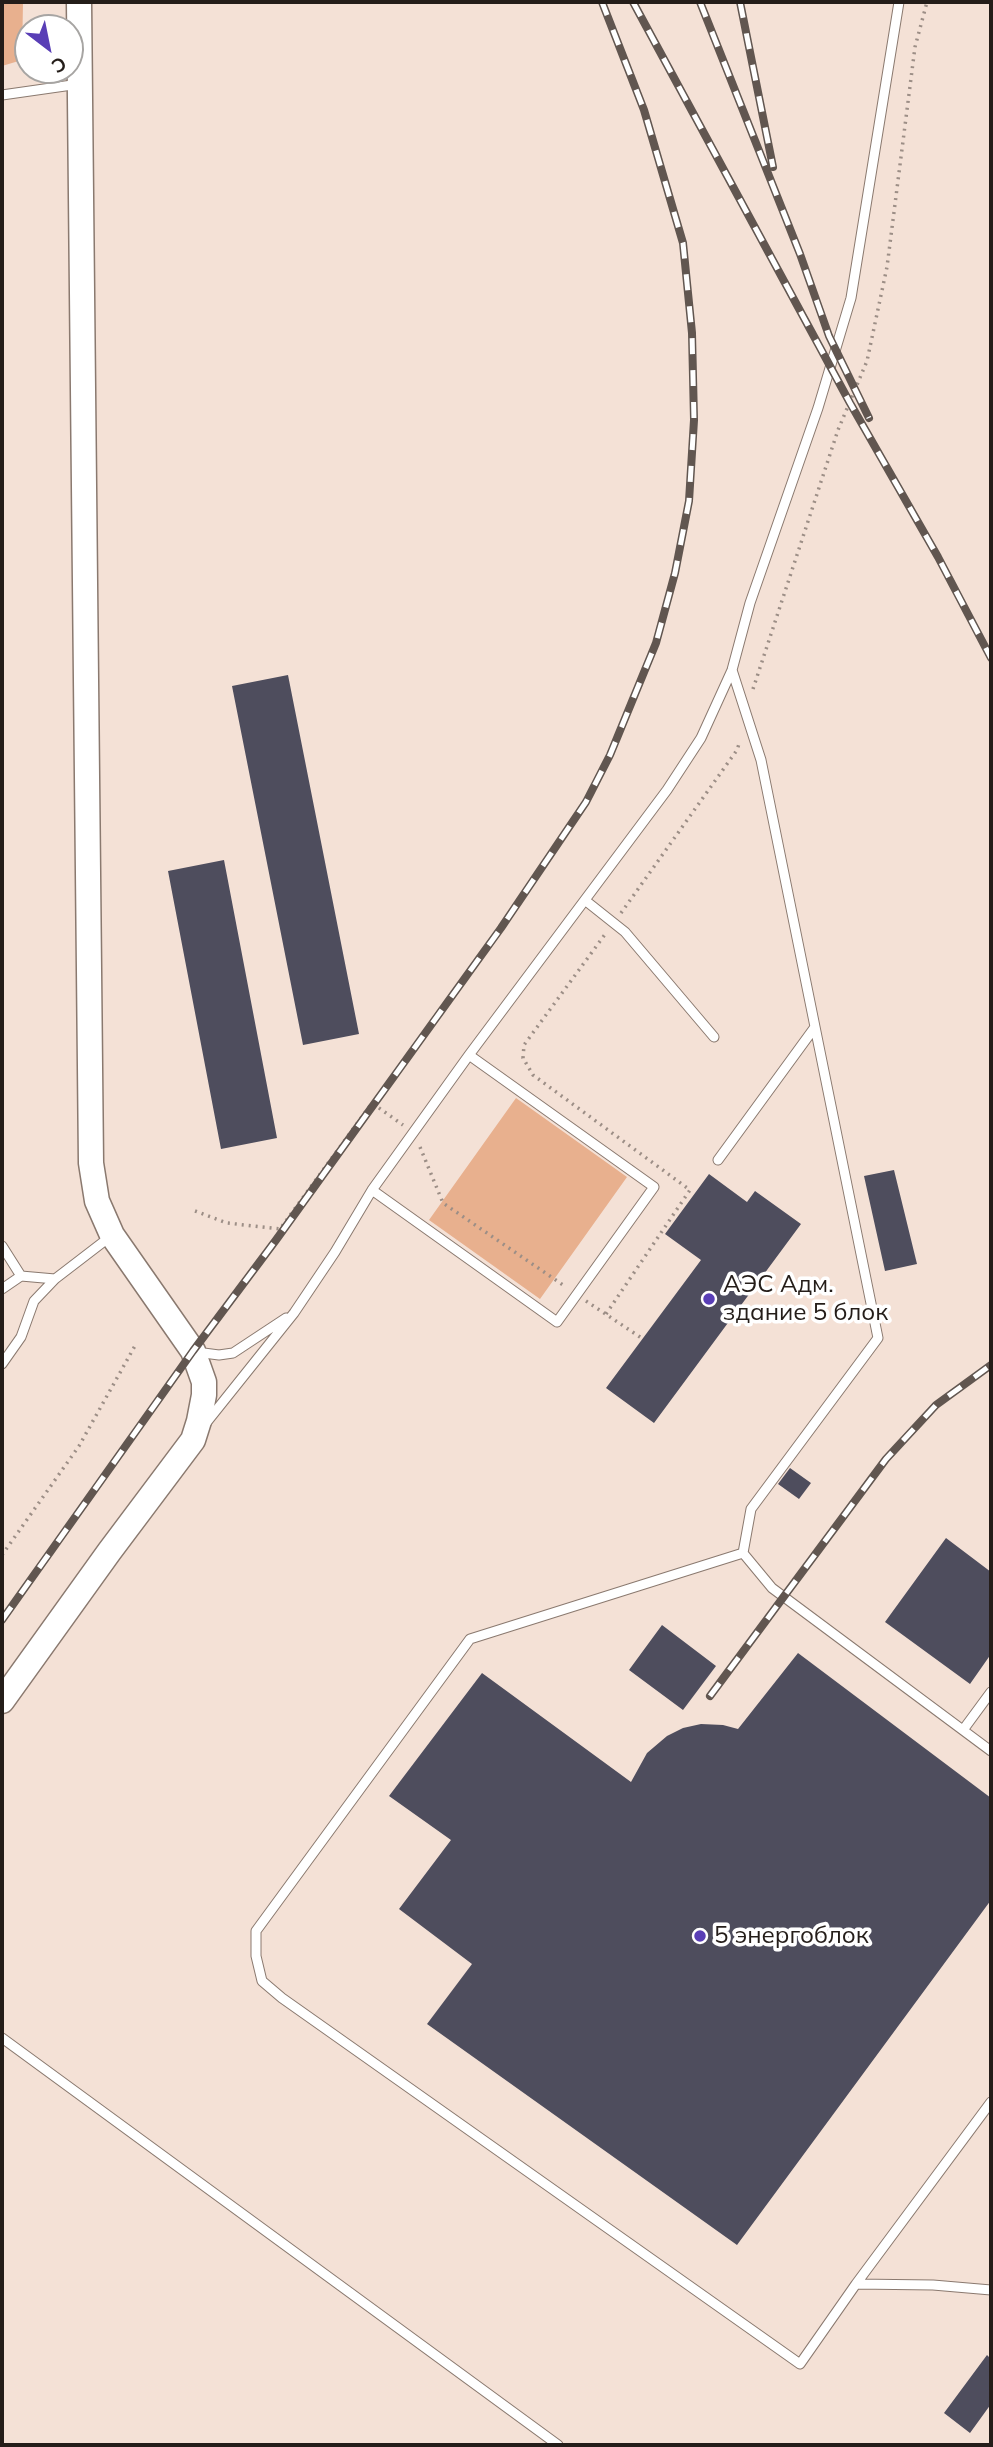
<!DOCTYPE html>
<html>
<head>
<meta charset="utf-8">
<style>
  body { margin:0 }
  #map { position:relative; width:993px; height:2447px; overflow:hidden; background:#f4e1d6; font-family:Mulish,sans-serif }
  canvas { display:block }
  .frame { position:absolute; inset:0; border:4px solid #241d19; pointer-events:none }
  .north { position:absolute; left:14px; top:14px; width:70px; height:70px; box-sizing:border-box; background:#fff; border:2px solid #a7a5a3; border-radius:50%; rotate:148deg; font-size:19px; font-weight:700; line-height:28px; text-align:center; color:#241d19 }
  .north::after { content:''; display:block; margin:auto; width:24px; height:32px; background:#593eb6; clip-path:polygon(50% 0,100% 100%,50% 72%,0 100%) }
</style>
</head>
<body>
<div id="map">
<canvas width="993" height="2447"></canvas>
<div class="frame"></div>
<div class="north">С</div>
</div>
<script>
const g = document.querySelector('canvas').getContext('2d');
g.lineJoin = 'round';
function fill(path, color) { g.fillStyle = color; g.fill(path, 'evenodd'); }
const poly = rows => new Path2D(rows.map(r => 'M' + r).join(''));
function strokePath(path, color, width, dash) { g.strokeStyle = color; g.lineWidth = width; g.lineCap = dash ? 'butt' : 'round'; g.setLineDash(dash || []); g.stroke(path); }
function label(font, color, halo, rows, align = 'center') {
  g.font = font + ' Mulish,sans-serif'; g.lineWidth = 7; g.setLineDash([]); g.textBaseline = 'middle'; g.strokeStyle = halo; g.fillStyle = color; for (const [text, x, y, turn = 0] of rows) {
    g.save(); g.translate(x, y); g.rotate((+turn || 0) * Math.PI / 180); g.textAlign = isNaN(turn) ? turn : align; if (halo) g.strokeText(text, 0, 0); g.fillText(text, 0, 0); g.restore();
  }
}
fill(poly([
  [2,2,23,2,22,60,2,66],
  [516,1098,627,1177,540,1299,429,1220]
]), '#e8b08e');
fill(poly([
  [288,675,359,1034,303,1045,232,686],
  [224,860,277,1138,221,1149,168,871],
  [894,1170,917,1264,885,1271,864,1176],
  [709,1174,747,1202,755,1191,801,1224,654,1423,606,1388,701,1260,665,1234],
  [790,1468,811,1483,799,1499,778,1484],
  [946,1538,991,1572,991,1654,970,1684,885,1622],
  [662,1625,716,1666,683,1710,629,1670],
  [798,1653,991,1798,991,1900,737,2245,427,2024,472,1964,399,1909,451,1840,389,1796,482,1673,631,1782,647,1753,667,1736,683,1728,701,1724,723,1725,738,1729],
  [987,2355,991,2359,991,2404,970,2433,944,2413]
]), '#4e4d5d');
const service = poly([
  [2,95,79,84],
  [732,670,761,760,878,1338,751,1509,743,1553,772,1588,991,1751],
  [586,901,625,932,714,1037],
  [718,1160,815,1027],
  [372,1190,557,1322,654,1187,469,1055],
  [2,1246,21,1276],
  [2,1289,21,1276,55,1279],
  [196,1352,219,1355,233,1353,286,1318],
  [2,1364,21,1337,34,1301,55,1279,111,1236],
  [206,1423,294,1313,335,1252,372,1190,469,1055,667,790,701,738,732,670,750,603,818,408,851,298,899,2],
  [743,1553,470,1639,256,1931,256,1956,262,1981,282,1998,800,2364,856,2284,991,2102],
  [963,1730,991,1692],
  [2,2038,558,2445],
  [856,2284,933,2285,991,2290]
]);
const secondary = poly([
  [2,1701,109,1552,193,1440,199,1421,204,1395,204,1382,193,1351,112,1235,97,1201,91,1163,79,2]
]);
strokePath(service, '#8a796f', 11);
strokePath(secondary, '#8a796f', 27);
strokePath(poly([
  [753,689,838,430,867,361,887,267,915,47,927,2],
  [621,913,737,750,740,741],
  [420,1147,443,1203,566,1287],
  [195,1211,227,1223,280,1229,372,1103,403,1125],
  [586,1301,643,1339],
  [606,1314,690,1190,533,1075,523,1058,524,1045,606,933],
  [2,1555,79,1446,136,1344]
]), '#9c8e86', 3.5, [2, 5]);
strokePath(service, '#fff', 9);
strokePath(secondary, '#fff', 24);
const rail = poly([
  [633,2,850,403,938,557,991,658],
  [700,2,800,254,829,336,869,418],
  [740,2,773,167],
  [2,1620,193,1351,276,1240,501,928,586,802,610,755,656,643,675,573,689,501,694,420,692,333,683,243,644,110,602,2],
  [710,1696,886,1459,936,1405,991,1365]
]);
strokePath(rail, '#615650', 8);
strokePath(rail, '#fff', 5, [16]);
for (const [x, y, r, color] of [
  [709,1299,7,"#593eb6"],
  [700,1936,7,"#593eb6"]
]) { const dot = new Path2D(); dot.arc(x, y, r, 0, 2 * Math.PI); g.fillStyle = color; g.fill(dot); strokePath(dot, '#fff', 2.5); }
label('24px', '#241d19', '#fff', [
  ["АЭС Адм.",723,1285],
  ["здание 5 блок",723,1313],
  ["5 энергоблок",714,1936]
], 'left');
</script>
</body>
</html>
